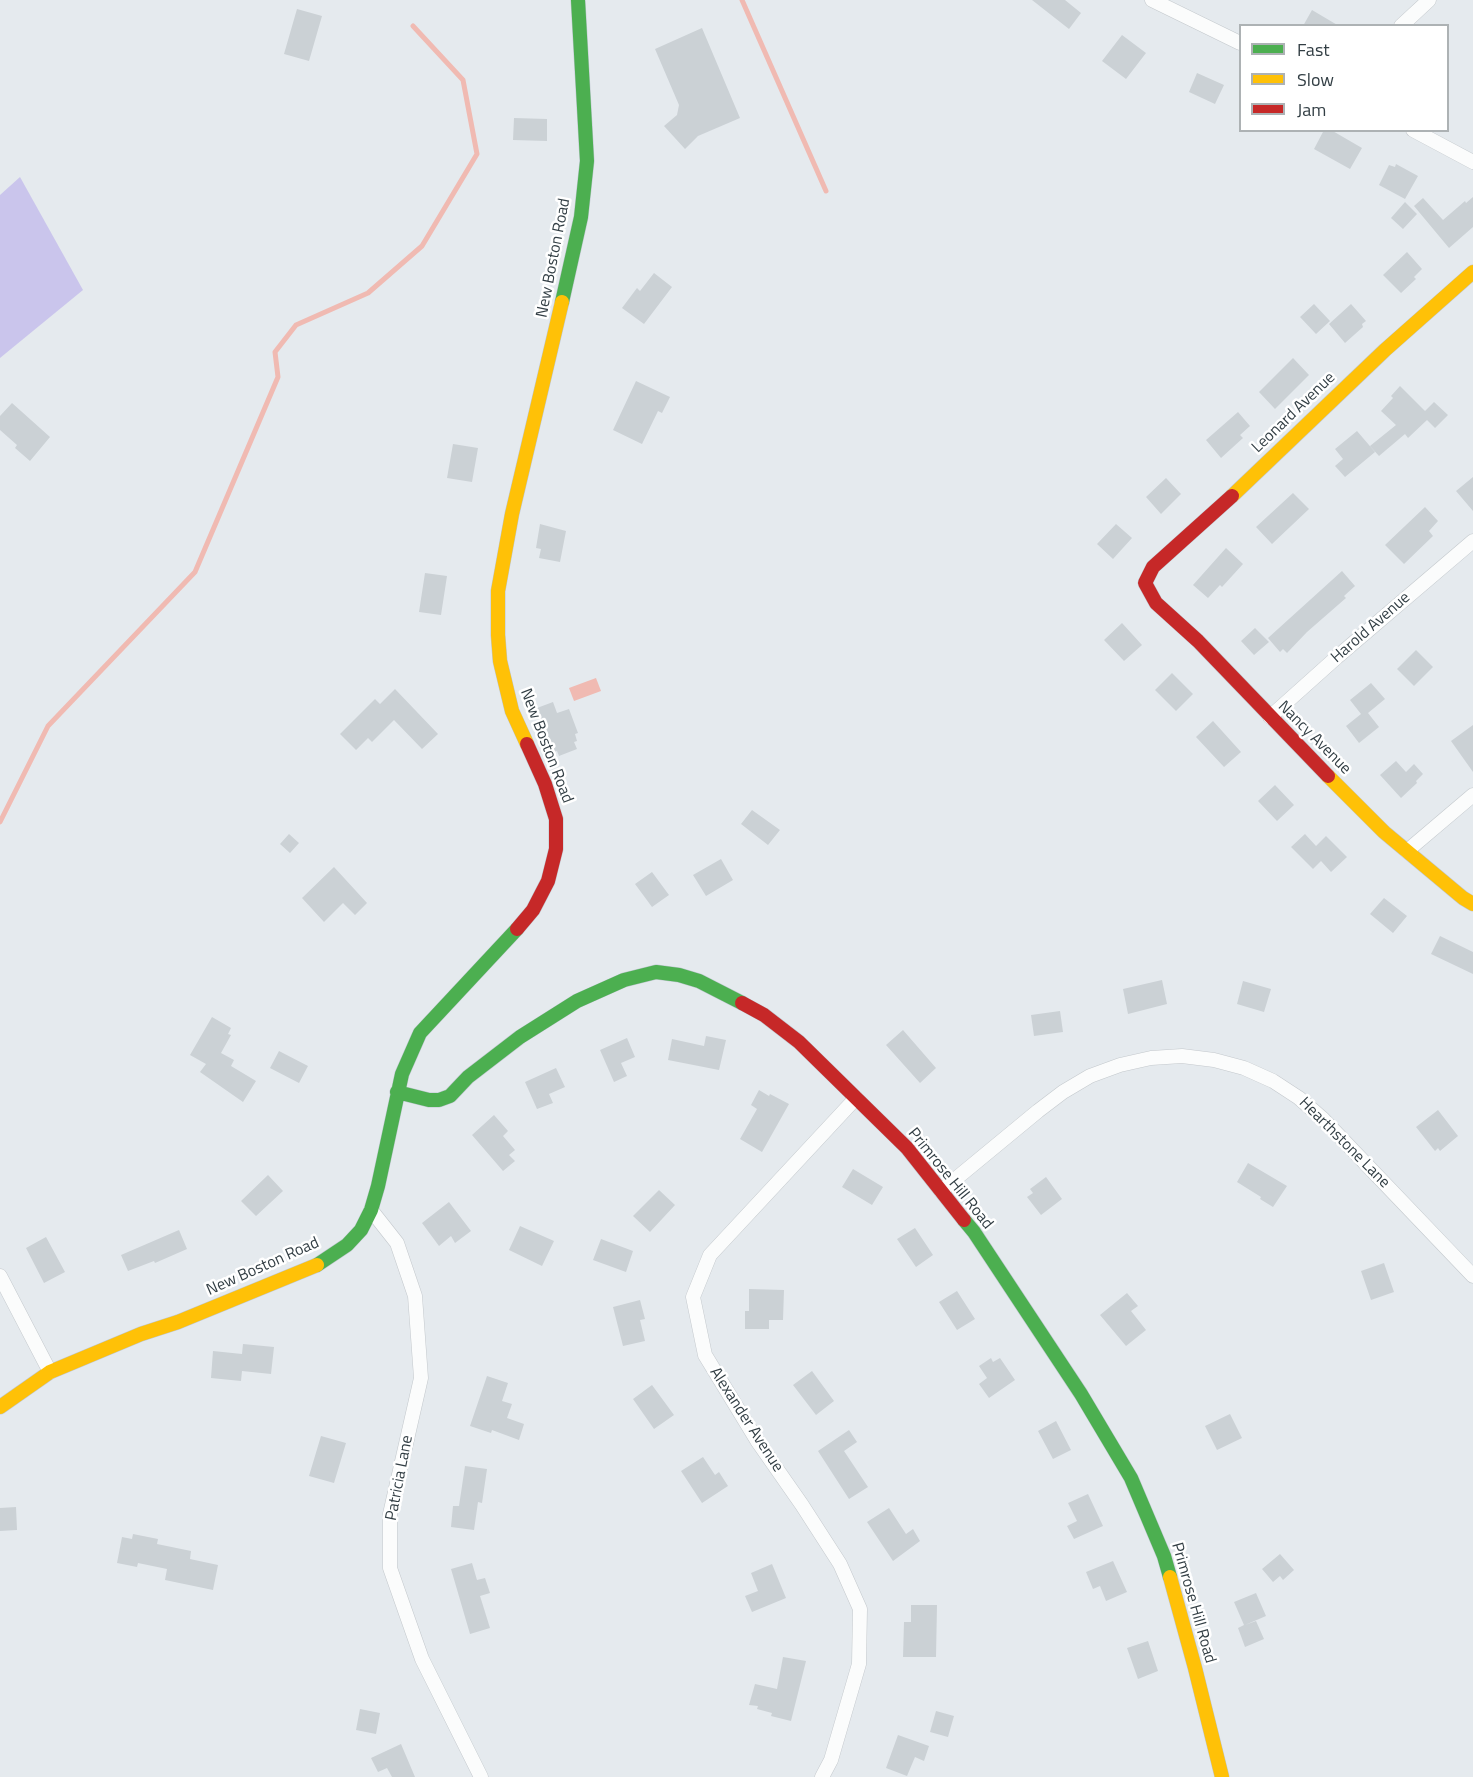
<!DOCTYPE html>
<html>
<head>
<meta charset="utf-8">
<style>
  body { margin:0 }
  #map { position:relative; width:1473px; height:1777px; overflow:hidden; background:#e5eaee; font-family:"Titillium Web",sans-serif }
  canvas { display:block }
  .legend { position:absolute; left:1239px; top:24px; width:210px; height:108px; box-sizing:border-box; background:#fff; border:2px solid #adb2b4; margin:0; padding:8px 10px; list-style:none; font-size:18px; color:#323e44 }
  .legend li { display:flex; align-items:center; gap:12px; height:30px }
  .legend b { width:30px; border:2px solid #adb2b4 }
</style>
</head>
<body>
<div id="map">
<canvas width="1473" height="1777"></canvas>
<ul class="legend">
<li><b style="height:8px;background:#4caf50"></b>Fast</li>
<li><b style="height:8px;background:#ffc107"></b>Slow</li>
<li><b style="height:8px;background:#c62828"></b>Jam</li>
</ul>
</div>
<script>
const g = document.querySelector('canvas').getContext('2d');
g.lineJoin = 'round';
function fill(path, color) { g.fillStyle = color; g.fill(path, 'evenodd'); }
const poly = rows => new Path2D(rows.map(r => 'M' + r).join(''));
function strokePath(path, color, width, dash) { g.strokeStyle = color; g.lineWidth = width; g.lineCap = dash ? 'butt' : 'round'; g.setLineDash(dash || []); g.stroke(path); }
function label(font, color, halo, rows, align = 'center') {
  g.font = font + ' "Titillium Web",sans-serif'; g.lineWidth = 5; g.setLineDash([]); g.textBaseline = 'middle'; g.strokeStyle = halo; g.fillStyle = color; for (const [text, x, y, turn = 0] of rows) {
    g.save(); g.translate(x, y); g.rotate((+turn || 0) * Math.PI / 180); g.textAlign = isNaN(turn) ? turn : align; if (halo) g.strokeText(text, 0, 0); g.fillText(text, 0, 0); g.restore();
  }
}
fill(poly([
  [20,177,83,290,0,358,0,195]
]), '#cac5ec');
fill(poly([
  [596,678,601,691,574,701,569,688]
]), '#f0bab2');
strokePath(poly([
  [742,0,826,191],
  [0,822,48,726,195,572,278,377,275,352,296,325,368,293,422,246,477,154,463,80,413,26]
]), '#f0bab2', 5);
fill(poly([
  [1032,0,1065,0,1081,13,1069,29],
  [297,9,322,16,309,61,284,54],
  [1312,10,1339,26,1303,26],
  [702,28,740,118,698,136,685,149,664,126,677,115,679,105,655,49],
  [1122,35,1146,53,1126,79,1102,61],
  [1197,73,1224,85,1215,104,1189,92],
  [514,118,547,119,547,141,513,140],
  [1324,130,1331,130,1362,148,1350,169,1314,149],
  [1396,164,1418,176,1405,199,1379,185,1389,165,1395,167],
  [1473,197,1473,227,1449,248,1414,206,1423,198,1443,220,1465,201,1466,203],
  [1405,202,1417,214,1403,229,1391,218],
  [1407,252,1422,269,1414,277,1416,279,1401,293,1383,275],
  [654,273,672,287,644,324,622,308,637,288,640,291],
  [1314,304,1330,321,1316,334,1300,317],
  [1351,304,1366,321,1362,324,1363,327,1345,343,1329,324],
  [1293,358,1309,375,1275,409,1259,392],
  [636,381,670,397,662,413,658,411,642,444,613,430],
  [1400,386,1425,411,1434,402,1448,415,1435,428,1427,420,1408,438,1405,434,1379,456,1370,446,1396,425,1381,411,1393,398,1391,396],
  [12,403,50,437,30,461,15,448,17,445,0,430,0,416],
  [1238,412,1250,426,1240,435,1243,438,1221,458,1206,440],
  [1357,431,1375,452,1345,477,1335,466,1343,459,1335,449],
  [453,444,478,448,472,482,447,478],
  [1473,477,1473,511,1456,491],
  [1166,478,1181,494,1161,514,1146,497],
  [1293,493,1309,509,1272,544,1256,527],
  [1425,507,1438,521,1429,531,1433,536,1404,564,1385,545],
  [540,524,566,531,560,562,539,558,541,549,536,548],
  [1116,524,1132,538,1113,559,1097,544],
  [1226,548,1243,564,1222,587,1220,585,1208,598,1193,585],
  [1342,571,1355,586,1344,596,1346,598,1307,632,1287,653,1283,649,1280,652,1268,638],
  [425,573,447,576,441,615,419,612],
  [1122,623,1142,645,1124,661,1104,640],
  [1255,628,1269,642,1254,655,1241,641],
  [1416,650,1433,667,1414,686,1397,669],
  [1172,673,1193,694,1176,711,1155,690],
  [1371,683,1385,699,1368,713,1379,727,1359,743,1346,726,1361,714,1350,700],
  [395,689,438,734,422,749,394,720,372,742,368,738,356,750,340,734,375,699,380,704],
  [553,702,557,713,569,709,578,733,575,734,577,741,574,742,577,749,559,756,557,751,553,752,537,708],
  [1213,721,1241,752,1224,767,1196,737],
  [1473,725,1473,772,1451,741],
  [1396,761,1406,772,1414,764,1423,774,1416,781,1417,783,1401,798,1380,775],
  [1275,785,1294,805,1277,821,1258,801],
  [752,810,780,830,768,845,741,824],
  [289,834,299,843,290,853,280,844],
  [1305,834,1316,846,1326,836,1347,857,1331,872,1321,861,1313,869,1291,847],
  [721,859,733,880,706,896,693,875],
  [334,867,367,903,355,915,343,903,324,922,302,898],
  [652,872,669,895,652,907,635,884],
  [1384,898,1407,916,1393,933,1370,914],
  [1440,936,1473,952,1473,974,1431,954],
  [1162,980,1167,1004,1128,1014,1123,989],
  [1243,981,1271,989,1264,1012,1237,1004],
  [1060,1011,1063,1032,1034,1036,1031,1015],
  [212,1017,231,1028,228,1034,231,1035,221,1053,234,1060,231,1066,256,1081,243,1102,200,1072,206,1064,190,1055],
  [903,1030,936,1068,920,1083,886,1045],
  [706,1036,726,1040,719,1070,668,1060,672,1039,704,1046],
  [627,1038,635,1057,621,1063,627,1076,614,1082,600,1050],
  [279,1051,308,1066,299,1083,270,1068],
  [556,1068,565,1087,549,1094,553,1103,537,1109,525,1082],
  [759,1090,769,1096,770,1094,789,1104,762,1152,740,1139,757,1109,751,1105],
  [1438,1110,1458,1136,1440,1151,1438,1148,1435,1151,1416,1127],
  [494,1115,508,1131,503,1136,515,1150,509,1155,515,1161,503,1171,472,1135],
  [1248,1163,1287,1186,1273,1207,1260,1199,1261,1197,1237,1182],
  [853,1169,883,1187,872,1205,842,1187],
  [268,1175,283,1191,256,1216,241,1201],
  [1046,1177,1062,1199,1041,1215,1027,1197,1033,1193,1030,1189],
  [659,1190,675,1205,650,1232,633,1216],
  [449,1202,471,1231,455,1243,451,1236,439,1246,422,1223],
  [520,1226,554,1241,542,1266,509,1250],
  [915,1228,933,1255,916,1267,897,1239],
  [179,1230,187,1249,155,1263,154,1261,128,1271,121,1255],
  [46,1237,65,1272,44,1283,26,1248],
  [601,1239,633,1251,626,1272,593,1260],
  [1384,1263,1394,1292,1371,1300,1361,1271],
  [749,1289,784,1290,783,1320,769,1320,769,1329,745,1329,745,1311,749,1311],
  [957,1291,975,1319,957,1330,939,1302],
  [1127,1293,1138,1306,1131,1311,1146,1330,1126,1346,1100,1315],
  [640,1300,645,1319,640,1320,645,1341,623,1346,613,1307],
  [243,1344,274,1347,271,1374,242,1371,241,1381,211,1378,213,1351,242,1354],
  [991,1358,993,1362,1000,1358,1015,1380,989,1398,979,1384,987,1378,979,1366],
  [812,1371,834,1401,816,1415,793,1385],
  [487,1376,508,1383,502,1401,512,1404,507,1418,524,1424,519,1440,492,1430,491,1433,470,1426],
  [652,1385,674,1415,654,1429,633,1399],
  [1230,1414,1242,1438,1217,1450,1205,1426],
  [1056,1421,1071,1450,1053,1459,1038,1431],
  [849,1430,857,1442,844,1451,868,1487,849,1499,818,1451],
  [321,1436,346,1443,334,1483,309,1476],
  [703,1457,715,1475,719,1472,728,1486,702,1503,681,1471],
  [465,1466,487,1469,482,1503,478,1502,474,1530,451,1527,453,1506,459,1506],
  [1088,1494,1103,1526,1074,1539,1067,1526,1077,1521,1068,1503],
  [16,1507,17,1530,0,1531,0,1508],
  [889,1508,906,1534,913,1529,920,1541,893,1561,867,1522],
  [133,1534,158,1539,157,1544,191,1551,190,1559,218,1565,213,1590,165,1580,167,1569,138,1563,137,1567,117,1563,122,1537,132,1539],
  [1280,1554,1294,1570,1283,1580,1280,1576,1273,1582,1262,1569],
  [1113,1561,1127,1592,1106,1601,1100,1586,1093,1589,1086,1572],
  [472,1563,477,1580,485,1578,490,1593,480,1596,490,1628,470,1634,451,1569],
  [772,1564,786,1598,752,1612,745,1596,758,1591,751,1573],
  [1256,1593,1266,1616,1245,1625,1256,1621,1264,1639,1245,1647,1238,1628,1244,1625,1234,1602],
  [911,1605,937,1605,936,1657,903,1657,904,1622,911,1622],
  [1148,1641,1158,1671,1138,1679,1127,1648],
  [783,1657,806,1661,791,1721,771,1716,772,1713,757,1709,758,1706,749,1705,755,1684,777,1689],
  [360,1709,380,1713,376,1734,356,1730],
  [936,1711,954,1716,948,1737,930,1732],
  [898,1735,929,1746,924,1761,915,1757,907,1776,886,1768],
  [401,1744,415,1777,392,1777,387,1768,378,1772,371,1758]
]), '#cbd1d5');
const street = poly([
  [1152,0,1240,43],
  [1401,26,1429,0],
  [1413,130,1473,162],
  [1270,717,1337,657,1473,541],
  [1407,851,1473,795],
  [941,1191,1038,1111,1063,1092,1090,1076,1120,1065,1151,1058,1182,1056,1214,1060,1244,1068,1273,1081,1299,1098,1323,1119,1473,1276],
  [371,1210,397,1243,415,1296,421,1378,390,1514,390,1568,422,1659,481,1777],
  [0,1276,50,1372],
  [822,1777,831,1760,859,1664,860,1609,840,1564,802,1505,758,1442,705,1355,693,1297,710,1255,856,1098]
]);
const fast = poly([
  [562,302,581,217,587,161,578,0],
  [397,1092,429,1100,439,1100,450,1096,468,1077,520,1037,577,1001,624,980,656,972,679,975,699,981,742,1003],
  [964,1220,974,1232,1081,1394,1131,1478,1164,1556,1170,1577],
  [317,1265,347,1245,361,1230,371,1210,378,1186,402,1074,420,1033,517,929]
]);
const slow = poly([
  [1232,496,1385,350,1473,272],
  [527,744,512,711,500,661,498,635,498,591,512,514,562,302],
  [1328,776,1384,832,1463,898,1473,904],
  [0,1407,50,1372,141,1334,178,1322,317,1265],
  [1170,1577,1195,1668,1222,1777]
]);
const jam = poly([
  [1232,496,1153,567,1145,583,1156,603,1198,641,1328,776],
  [517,929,533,910,548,881,556,849,556,819,545,784,527,744],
  [742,1003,764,1015,799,1042,907,1148,964,1220]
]);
strokePath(street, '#c3c8cc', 15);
strokePath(fast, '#bec7cf', 15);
strokePath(slow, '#bec7cf', 15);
strokePath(jam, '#bec7cf', 15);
strokePath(street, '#fbfcfc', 14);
strokePath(fast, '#4caf50', 14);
strokePath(slow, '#ffc107', 14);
strokePath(jam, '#c62828', 14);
label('16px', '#323e44', '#fff', [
  ["New Boston Road",554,258,-79],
  ["Leonard Avenue",1294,413,-44],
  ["Harold Avenue",1371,628,-41],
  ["Nancy Avenue",1314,738,45],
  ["New Boston Road",546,746,69],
  ["Hearthstone Lane",1344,1143,45],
  ["Primrose Hill Road",950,1179,51],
  ["New Boston Road",263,1267,-24],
  ["Alexander Avenue",746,1420,57],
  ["Patricia Lane",400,1478,-79],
  ["Primrose Hill Road",1193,1603,74]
]);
</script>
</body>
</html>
